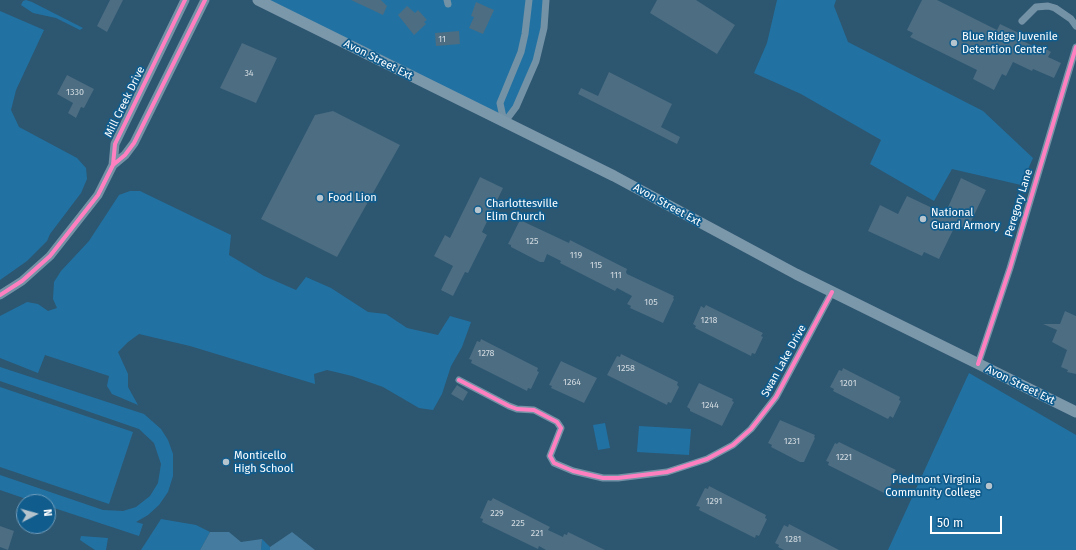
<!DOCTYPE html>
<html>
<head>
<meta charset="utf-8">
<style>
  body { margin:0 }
  #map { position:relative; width:1076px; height:550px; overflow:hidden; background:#2d5670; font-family:"Fira Sans",sans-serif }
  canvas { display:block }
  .north { position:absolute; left:16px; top:494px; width:40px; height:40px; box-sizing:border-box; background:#105c8d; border:1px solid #709dbb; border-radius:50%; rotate:84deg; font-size:11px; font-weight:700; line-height:16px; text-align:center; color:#fff }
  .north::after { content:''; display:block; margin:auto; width:14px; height:18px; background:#b6c4cd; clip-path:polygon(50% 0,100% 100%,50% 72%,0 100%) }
  .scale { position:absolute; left:930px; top:516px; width:72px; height:18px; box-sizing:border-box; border:2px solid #fff; border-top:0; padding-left:5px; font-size:12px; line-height:14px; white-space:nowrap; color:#fff; -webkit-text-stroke:3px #105c8d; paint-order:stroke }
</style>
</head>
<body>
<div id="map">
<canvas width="1076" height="550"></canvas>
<div class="north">N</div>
<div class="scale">50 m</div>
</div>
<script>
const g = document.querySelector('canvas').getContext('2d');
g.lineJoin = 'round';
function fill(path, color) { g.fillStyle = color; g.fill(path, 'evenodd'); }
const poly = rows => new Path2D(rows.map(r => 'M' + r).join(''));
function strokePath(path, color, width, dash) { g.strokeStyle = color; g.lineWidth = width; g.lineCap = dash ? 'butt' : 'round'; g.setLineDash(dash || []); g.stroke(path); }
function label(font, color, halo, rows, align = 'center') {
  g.font = font + ' "Fira Sans",sans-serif'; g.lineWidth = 3.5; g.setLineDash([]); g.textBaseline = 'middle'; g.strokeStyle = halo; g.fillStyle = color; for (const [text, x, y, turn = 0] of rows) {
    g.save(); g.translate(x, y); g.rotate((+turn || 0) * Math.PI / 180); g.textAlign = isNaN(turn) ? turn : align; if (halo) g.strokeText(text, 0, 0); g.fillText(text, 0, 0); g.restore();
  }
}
fill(poly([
  [26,0,32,2,83,28,80,30,56,18,33,13,21,5,23,1],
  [258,0,546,0,544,28,523,93,504,123],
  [777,0,836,0,834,6,848,42,983,111,1033,158,1021,185,952,169,934,201,870,164,881,140,801,94,754,73,767,43],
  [0,11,44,30,16,90,11,110,19,127,77,158,86,168,87,179,81,193,50,234,47,241,27,261,0,280],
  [130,191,140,191,231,235,229,255,264,276,296,290,306,277,331,288,368,312,386,314,407,328,438,335,450,316,471,322,462,347,451,366,442,394,433,410,419,408,383,387,352,376,327,370,314,374,315,384,190,346,139,334,128,342,118,352,128,374,128,387,138,405,112,394,107,386,109,376,45,355,38,373,0,358,0,316,27,302,38,304,48,311,57,308,53,299,54,282,61,271,89,241,119,195],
  [0,367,144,414,161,429,168,440,173,454,173,476,168,492,159,505,148,515,136,522,143,524,139,536,48,506,48,502,35,502,0,490,0,475,103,510,123,511,136,507,150,496,158,483,161,464,154,443,139,429,0,381],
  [969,373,1076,435,1076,550,888,550],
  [0,387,133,432,109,504,0,467],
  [605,423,610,448,598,450,593,425],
  [639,426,691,429,689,455,637,452],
  [161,519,196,525,210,532,200,550,141,550],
  [81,536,108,538,106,550,95,550,80,540],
  [262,539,270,547,270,550,261,550]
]), '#2172a3');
fill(poly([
  [210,532,229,532,241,542,262,539,261,550,200,550],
  [292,532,315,550,270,550,270,547]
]), '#457b9e');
fill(poly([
  [110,0,123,0,107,32,97,26],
  [351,0,381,0,387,6,383,15],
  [657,0,696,0,735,25,717,54,650,13],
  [922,0,937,0,997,30,1000,24,1021,34,1019,39,1041,50,1043,47,1051,52,1048,57,1061,63,1054,78,1033,69,1032,71,1013,62,1006,76,1002,74,994,90,973,79,977,70,910,37,913,33,907,30],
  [476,2,494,10,483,34,469,28,474,17,471,16],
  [407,6,415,13,418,10,427,20,424,22,426,24,414,35,398,15],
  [459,31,460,44,436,46,435,33],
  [242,43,277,58,256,103,220,88],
  [609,72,672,104,661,127,680,137,677,144,578,94,581,88,598,96],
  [67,75,94,89,84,108,81,107,76,118,68,113,73,103,57,94],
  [333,111,400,145,337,257,261,219,315,115],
  [480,177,503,188,482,232,487,235,468,273,465,272,453,296,441,290,453,266,434,256,445,235,450,238],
  [961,178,986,190,967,230,956,224,939,259,924,252,922,256,868,231,880,205,898,214,907,196,945,214],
  [520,220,569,243,570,240,627,269,626,272,627,274,674,296,673,298,674,299,663,323,630,308,631,306,627,304,632,296,617,288,615,291,560,263,561,261,547,254,544,262,540,262,511,247,511,245,508,244],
  [706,305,763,333,761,336,763,337,755,354,752,353,751,356,695,328,696,326,693,324,701,306,704,308],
  [1065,311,1076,316,1076,374,1067,372,1068,370,1061,367,1067,350,1052,342,1057,330,1043,324,1060,324],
  [481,339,538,368,537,371,539,372,531,389,528,388,527,391,471,363,472,360,469,359,477,341,480,342],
  [621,354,678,382,677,385,679,387,671,403,668,402,667,405,607,375,617,356,620,357],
  [561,361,597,378,584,403,551,388,552,386,549,385],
  [843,368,900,397,899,400,901,401,893,418,890,416,888,419,833,391,834,389,830,387,839,370,842,371],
  [699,383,733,399,732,401,734,402,722,426,690,411,690,409,687,407],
  [457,385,468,392,463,401,451,394],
  [780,420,815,435,814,437,815,438,804,462,800,462,771,447,772,445,768,443],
  [839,442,896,470,894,473,896,474,888,491,885,490,884,493,828,465,829,462,826,461,835,443,837,444],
  [709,486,766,515,765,518,767,519,759,536,756,535,755,538,699,510,700,507,696,506,705,488,708,489],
  [493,498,550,527,548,530,563,537,564,534,567,535,568,532,605,550,546,550,539,546,538,549,482,522,483,519,480,518,488,500,491,501],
  [789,524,839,550,784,550,778,547,779,545,775,543,784,525,788,527],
  [0,526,14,531,8,550,0,547]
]), '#4c6d82');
strokePath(poly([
  [447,0,448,4],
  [1022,21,1036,7,1048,6,1055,8,1071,19,1076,26],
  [504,122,500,103,521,52,525,34,529,0],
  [504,123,516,107,536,61,544,28,546,0],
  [978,364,1010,268,1076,47],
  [459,380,509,406,517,409,534,410,557,422,561,428,550,456,554,463,573,471,603,478,618,478,667,472,707,459,733,445,751,429,776,397,832,292]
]), '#7492a5', 7);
strokePath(poly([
  [113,165,125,155,134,143,205,0],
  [0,295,22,281,50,256,98,195,113,165,115,144,185,0]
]), '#7492a5', 9);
strokePath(poly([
  [258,0,614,176,796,274,1076,412]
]), '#7b97aa', 11);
strokePath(poly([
  [113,165,125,155,134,143,205,0],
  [0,295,22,281,50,256,98,195,113,165,115,144,185,0],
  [978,364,1010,268,1076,47],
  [459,380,509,406,517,409,534,410,557,422,561,428,550,456,554,463,573,471,603,478,618,478,667,472,707,459,733,445,751,429,776,397,832,292]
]), '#ff80c0', 4);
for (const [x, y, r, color] of [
  [954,43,4,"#b6c4cd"],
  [320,198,4,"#b6c4cd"],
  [478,210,4,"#b6c4cd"],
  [923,219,4,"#b6c4cd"],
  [226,462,4,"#b6c4cd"],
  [989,486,4,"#b6c4cd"]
]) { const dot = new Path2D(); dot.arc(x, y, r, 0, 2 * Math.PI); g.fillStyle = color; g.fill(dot); strokePath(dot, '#105c8d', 1.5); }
label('9px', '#d2dae0', null, [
  ["11",442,39],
  ["34",249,73],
  ["1330",75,92],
  ["125",532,241],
  ["119",576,255],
  ["115",596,265],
  ["111",616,275],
  ["105",651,302],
  ["1218",709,320],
  ["1278",486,353],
  ["1258",626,368],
  ["1264",572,382],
  ["1201",848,383],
  ["1244",710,405],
  ["1231",792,441],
  ["1221",844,457],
  ["1291",714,501],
  ["229",497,513],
  ["225",518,523],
  ["221",537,533],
  ["1281",793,539]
]);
label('11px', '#fff', '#105c8d', [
  ["Blue Ridge Juvenile",962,37],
  ["Detention Center",962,50],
  ["Food Lion",328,198],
  ["Charlottesville",486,204],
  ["Elim Church",486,217],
  ["National",931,213],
  ["Guard Armory",931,226],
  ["Monticello",234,456],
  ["High School",234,469],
  ["Piedmont Virginia",981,480,"right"],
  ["Community College",981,493,"right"]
], 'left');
label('11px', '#fff', '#105c8d', [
  ["Avon Street Ext",378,60,27],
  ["Mill Creek Drive",125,102,-64],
  ["Peregory Lane",1019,203,-73],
  ["Avon Street Ext",667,205,29],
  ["Swan Lake Drive",784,361,-61],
  ["Avon Street Ext",1020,385,26]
]);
</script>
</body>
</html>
